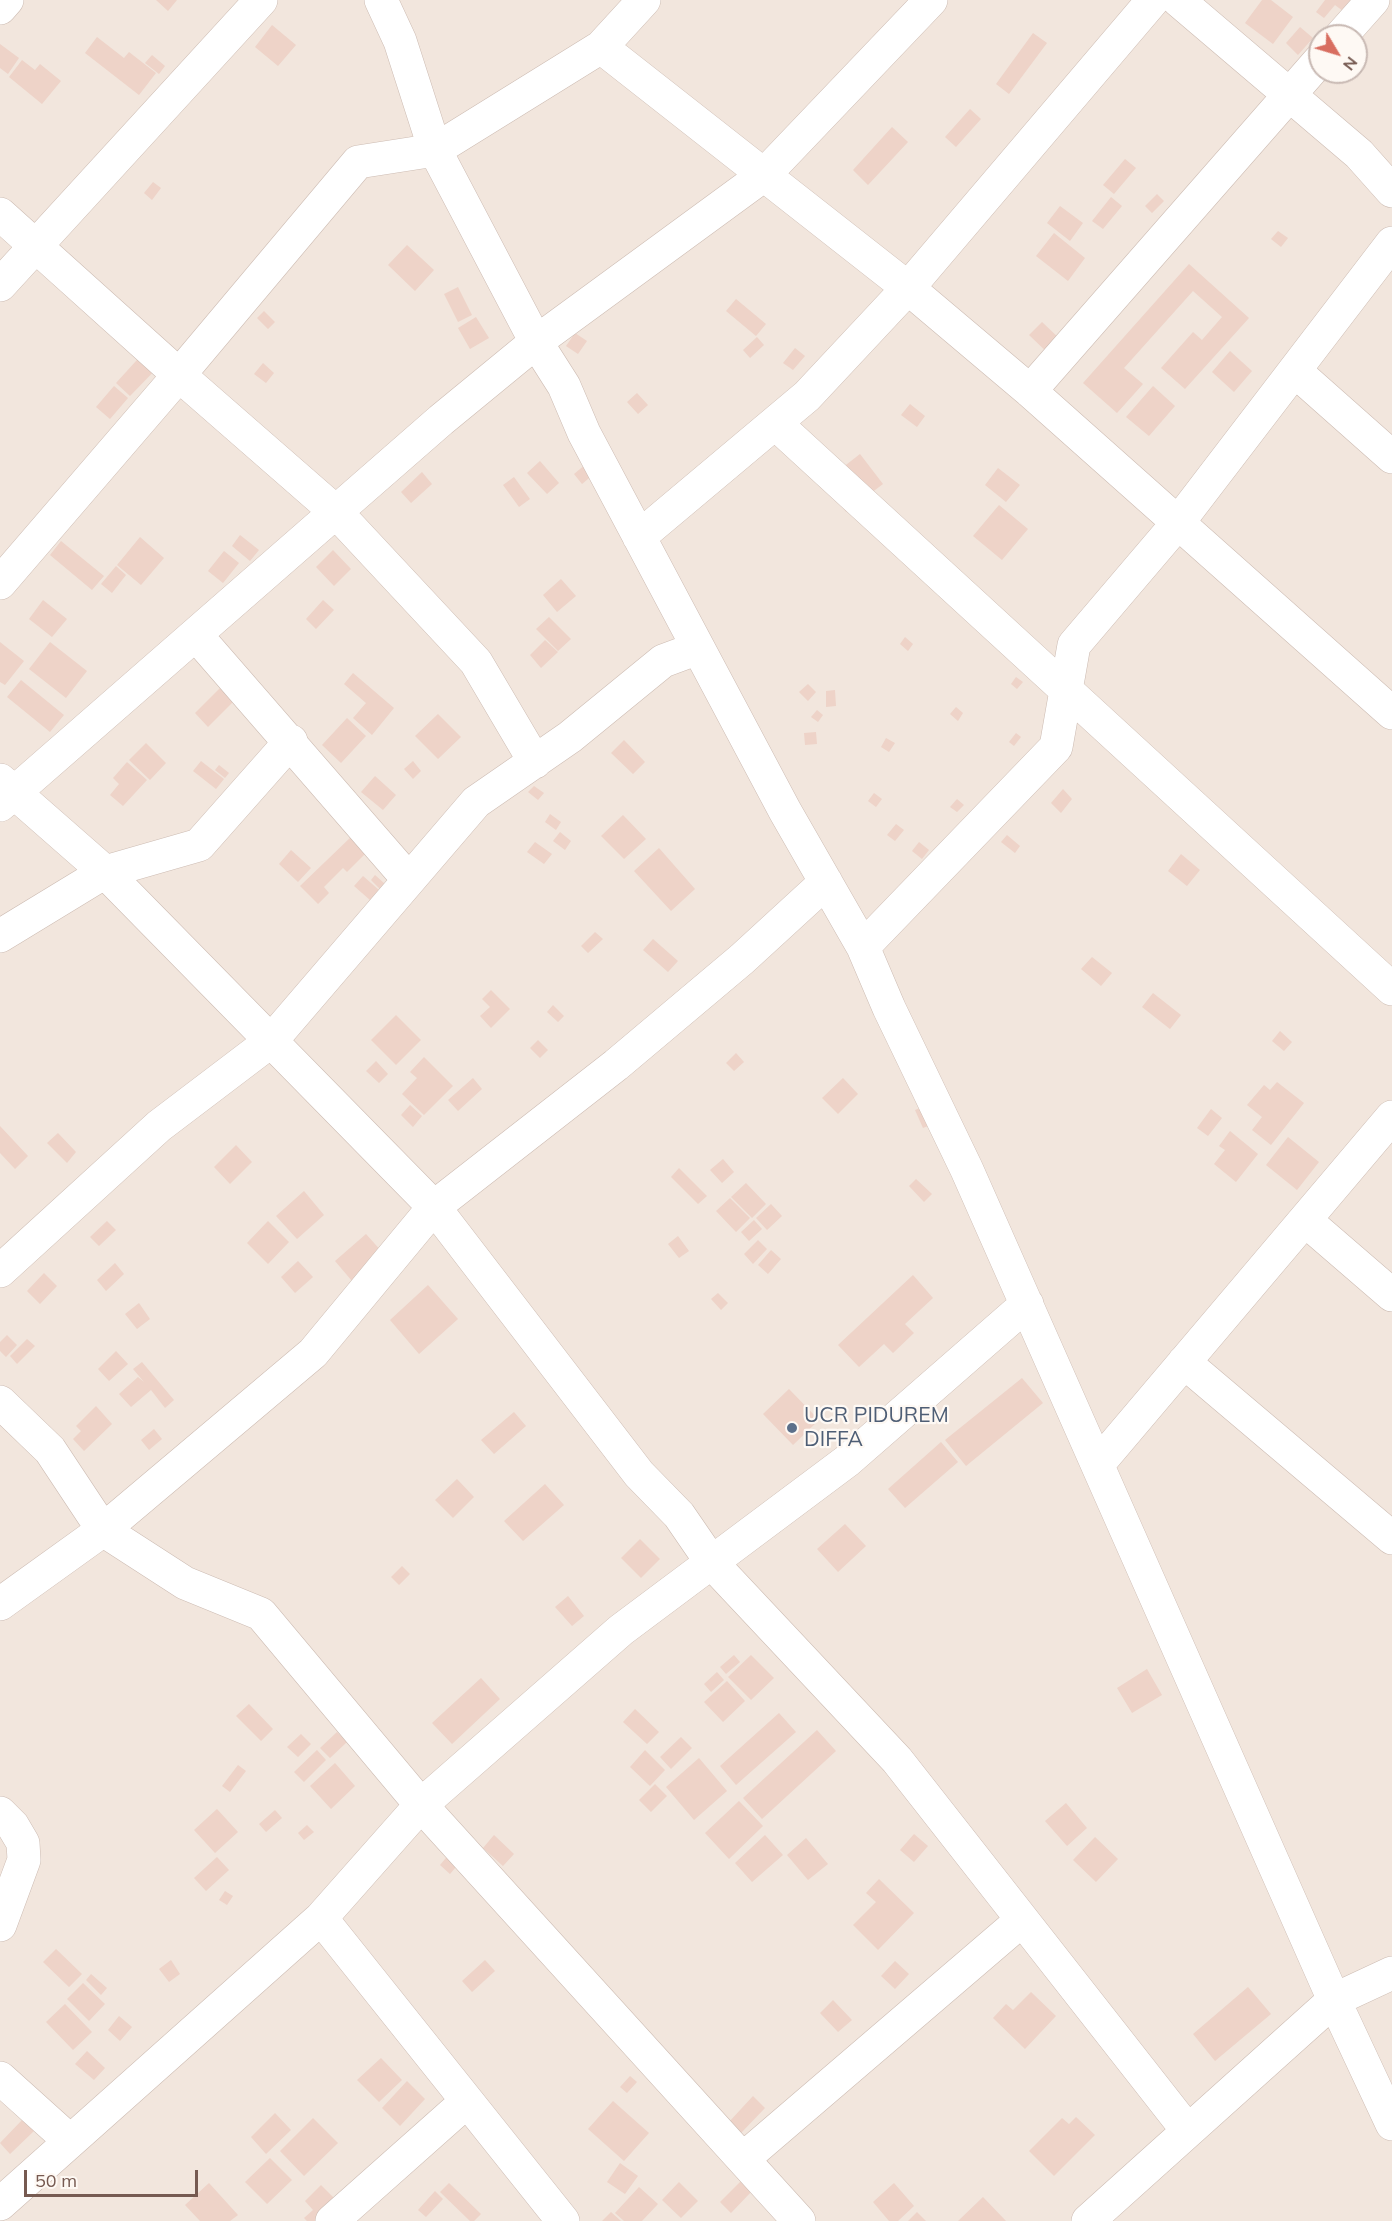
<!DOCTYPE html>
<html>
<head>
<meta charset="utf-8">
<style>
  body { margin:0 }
  #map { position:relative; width:1392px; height:2221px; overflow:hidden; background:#fbf5ee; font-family:Mulish,sans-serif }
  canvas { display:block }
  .north { position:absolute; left:1308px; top:24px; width:60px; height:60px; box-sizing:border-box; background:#fef9f4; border:2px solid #c8b9b3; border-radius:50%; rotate:128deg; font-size:16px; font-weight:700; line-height:24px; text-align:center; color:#765a51 }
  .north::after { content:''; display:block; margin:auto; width:21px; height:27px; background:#d86e60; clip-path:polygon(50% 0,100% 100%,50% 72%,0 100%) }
  .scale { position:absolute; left:24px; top:2170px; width:174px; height:27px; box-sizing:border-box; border:3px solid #765a51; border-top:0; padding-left:8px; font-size:18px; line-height:21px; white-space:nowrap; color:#765a51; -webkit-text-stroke:4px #fef9f4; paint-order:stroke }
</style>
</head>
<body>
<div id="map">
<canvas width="1392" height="2221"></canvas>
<div class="north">N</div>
<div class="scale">50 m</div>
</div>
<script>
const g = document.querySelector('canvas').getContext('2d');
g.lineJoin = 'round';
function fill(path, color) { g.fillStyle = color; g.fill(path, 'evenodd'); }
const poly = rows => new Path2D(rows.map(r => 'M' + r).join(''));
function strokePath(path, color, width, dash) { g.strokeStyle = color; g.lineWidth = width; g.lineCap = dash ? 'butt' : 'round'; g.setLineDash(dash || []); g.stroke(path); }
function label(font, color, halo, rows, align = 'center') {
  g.font = font + ' Mulish,sans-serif'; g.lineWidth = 4.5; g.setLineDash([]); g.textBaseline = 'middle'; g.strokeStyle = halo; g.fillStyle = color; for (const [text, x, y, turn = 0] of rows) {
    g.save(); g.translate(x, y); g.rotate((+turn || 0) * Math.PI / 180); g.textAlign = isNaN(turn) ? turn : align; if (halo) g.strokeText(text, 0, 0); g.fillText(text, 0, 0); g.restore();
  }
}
fill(poly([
  [0,0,1392,0,1392,2221,0,2221],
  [1320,36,1356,36,1356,72,1320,72]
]), '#f2e6dd');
fill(poly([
  [156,0,177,0,168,11],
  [1262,0,1271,0,1293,17,1273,44,1245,23],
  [1325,0,1351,0,1343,11,1335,5,1324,18,1316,12],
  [272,25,296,45,278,66,255,47],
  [1300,27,1313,38,1298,55,1286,43],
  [1033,33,1047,43,1009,94,996,84],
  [97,37,124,58,129,52,156,73,139,95,85,53],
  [0,44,19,58,8,74,0,68],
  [152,55,165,66,159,74,145,63],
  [22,60,35,70,40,64,61,81,42,104,9,77],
  [970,109,981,119,956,147,945,137],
  [892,127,908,142,868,185,853,170],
  [1125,159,1136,168,1114,194,1103,185],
  [153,182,161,188,152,200,144,193],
  [1157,194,1164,201,1152,213,1145,206],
  [1111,197,1122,206,1103,229,1092,221],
  [1060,206,1083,223,1070,241,1047,223],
  [1278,231,1288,238,1281,247,1271,239],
  [1054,233,1085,258,1068,281,1036,256],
  [407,245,434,270,415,291,388,265],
  [1189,264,1249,318,1185,389,1161,368,1193,332,1202,340,1222,317,1193,291,1124,368,1143,384,1117,413,1083,383],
  [458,287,472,315,458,322,444,294],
  [736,299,766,324,756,336,726,311],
  [264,311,275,322,268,329,257,318],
  [476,317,489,338,470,349,458,328],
  [1042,322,1062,341,1050,355,1029,335],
  [575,333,587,341,578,354,566,346],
  [757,337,764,345,750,358,743,350],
  [795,348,805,356,793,370,783,363],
  [146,350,161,364,130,396,116,383],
  [1230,351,1252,371,1234,392,1212,372],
  [263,363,274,373,266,383,254,374],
  [114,386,128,398,110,419,96,407],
  [1153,386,1175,406,1149,436,1126,417],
  [637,393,648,405,638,414,627,402],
  [910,404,925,416,917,427,901,415],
  [860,454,883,484,846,512,824,482],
  [540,461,559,483,547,494,527,473],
  [586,464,594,474,582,484,574,474],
  [998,468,1020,485,1006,502,985,485],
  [422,472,432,484,411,503,401,492],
  [514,477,530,499,519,507,503,485],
  [999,505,1028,529,1002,560,973,536],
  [240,535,259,550,250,561,232,546],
  [140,537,164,558,141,585,117,565],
  [61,541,104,576,92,590,50,555],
  [333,550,351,569,334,586,316,567],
  [224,551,239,563,223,583,208,571],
  [116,566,126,575,112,593,101,584],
  [561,579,576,596,557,612,543,595],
  [43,600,67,619,52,637,29,619],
  [323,600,334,610,316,629,306,619],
  [549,617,571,639,558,651,536,629],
  [905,637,913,644,908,651,900,644],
  [545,640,558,652,541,668,530,655],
  [0,642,24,661,5,685,0,682],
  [50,642,87,671,66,698,29,669],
  [353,673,394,708,372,735,353,718,366,703,344,684],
  [1016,677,1023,682,1017,689,1011,684],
  [21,680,64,715,50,732,7,697],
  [808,684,816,692,808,701,799,692],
  [223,685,236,699,208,727,195,713],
  [835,690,836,706,826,707,826,691],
  [956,707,963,713,958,721,950,714],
  [817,710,823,715,818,722,811,717],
  [438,714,461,737,438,759,415,736],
  [347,718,366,736,341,763,322,745],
  [816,732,817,744,805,745,804,733],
  [1016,733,1021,737,1014,746,1009,742],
  [886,738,895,743,889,752,881,747],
  [624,740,645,762,633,774,611,753],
  [146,743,166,763,150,780,129,760],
  [201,761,224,779,216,789,193,771],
  [413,761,421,771,413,779,404,769],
  [127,762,147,780,123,806,110,795,119,784,113,778],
  [219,765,229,773,225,778,215,770],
  [375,776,396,795,383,810,361,792],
  [534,786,544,793,538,800,528,792],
  [1063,789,1072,799,1061,813,1051,803],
  [874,793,882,799,876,807,868,801],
  [957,799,964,805,957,812,950,807],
  [550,814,561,822,556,830,545,822],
  [623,815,646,839,624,859,601,836],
  [896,824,904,830,895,841,887,835],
  [560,832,571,841,565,850,553,841],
  [1007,835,1020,846,1015,853,1001,842],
  [352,836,367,852,347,872,343,868,324,887,329,893,318,904,300,886],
  [535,842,552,854,544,864,527,852],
  [919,842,929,850,922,859,912,851],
  [659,848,695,889,671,911,634,871],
  [291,850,311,868,298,882,279,864],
  [1181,854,1200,870,1187,886,1168,871],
  [375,875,385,884,380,889,371,880],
  [363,876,379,890,370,900,354,886],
  [595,932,603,939,588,953,581,946],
  [653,939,678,961,668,972,643,950],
  [1092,957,1112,973,1101,986,1081,969],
  [491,990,510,1009,491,1028,480,1016,490,1007,482,999],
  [1153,993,1181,1015,1170,1029,1142,1007],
  [553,1005,564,1016,558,1022,547,1012],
  [396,1015,421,1040,396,1065,371,1040],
  [1280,1031,1292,1042,1284,1051,1272,1041],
  [538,1040,548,1050,540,1058,530,1048],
  [736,1053,744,1062,734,1071,726,1063],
  [424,1057,453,1086,424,1115,402,1094,417,1078,410,1072],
  [376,1061,388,1074,379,1083,366,1071],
  [473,1078,482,1089,458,1111,448,1100],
  [843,1078,858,1094,838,1114,822,1098],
  [1277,1082,1304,1103,1271,1145,1252,1130,1262,1117,1247,1105,1264,1085,1270,1090],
  [410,1105,422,1116,413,1127,401,1115],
  [923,1107,931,1125,923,1128,915,1110],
  [1211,1109,1222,1118,1208,1136,1197,1128],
  [0,1126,28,1156,15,1169,0,1153],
  [1230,1131,1258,1154,1236,1182,1214,1164,1225,1150,1219,1146],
  [58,1133,76,1152,67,1163,47,1143],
  [1288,1137,1319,1162,1297,1190,1266,1165],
  [236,1145,252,1162,230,1184,214,1167],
  [723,1159,734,1172,722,1183,710,1170],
  [679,1168,707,1196,698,1204,671,1177],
  [916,1179,932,1194,924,1202,909,1186],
  [746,1183,766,1204,752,1218,731,1197],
  [304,1191,324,1215,297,1239,276,1216],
  [730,1198,750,1218,736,1232,716,1211],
  [771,1204,782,1216,767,1230,756,1218],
  [754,1220,762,1229,749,1241,741,1232],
  [107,1221,116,1230,99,1246,90,1237],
  [268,1221,289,1242,268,1264,247,1243],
  [366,1234,383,1253,352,1281,335,1261],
  [678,1236,689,1251,679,1258,668,1244],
  [758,1240,767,1249,753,1264,744,1254],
  [771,1250,781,1259,768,1274,758,1265],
  [298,1261,313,1277,295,1293,281,1277],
  [115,1263,124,1274,106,1291,97,1280],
  [44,1273,57,1286,40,1304,27,1291],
  [913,1275,933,1298,905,1324,914,1333,893,1353,884,1344,859,1367,838,1345],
  [428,1285,458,1319,419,1354,390,1320],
  [718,1293,728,1303,721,1310,711,1299],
  [139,1303,150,1319,137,1329,125,1314],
  [7,1335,17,1345,6,1357,0,1351,0,1342],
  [27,1339,35,1346,17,1364,10,1356],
  [116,1351,128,1364,109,1381,98,1369],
  [142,1362,174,1400,165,1408,151,1390,131,1407,119,1394,138,1377,144,1382,133,1369],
  [1022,1378,1043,1403,966,1466,945,1440],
  [789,1389,819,1420,793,1445,763,1414],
  [96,1406,112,1424,84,1451,73,1439,81,1431,76,1426],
  [514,1412,526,1426,494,1454,481,1440],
  [154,1429,162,1439,149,1450,141,1440],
  [941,1442,958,1462,905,1508,888,1489],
  [457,1479,474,1497,453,1518,435,1500],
  [545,1484,564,1505,523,1541,504,1521],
  [845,1524,866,1546,838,1572,817,1549],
  [640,1539,660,1559,641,1578,621,1558],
  [402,1566,410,1574,399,1585,391,1577],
  [568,1596,584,1616,572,1626,555,1607],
  [734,1655,740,1662,726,1674,720,1667],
  [751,1655,774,1678,751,1700,728,1677],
  [1147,1669,1162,1695,1132,1713,1117,1688],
  [717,1672,724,1680,711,1692,704,1684],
  [481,1678,500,1699,452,1744,432,1723],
  [727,1681,745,1701,723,1722,704,1702],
  [249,1704,273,1729,261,1741,236,1716],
  [635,1709,659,1732,647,1744,623,1722],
  [779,1713,796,1732,736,1785,720,1766],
  [817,1730,836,1751,762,1819,743,1798],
  [337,1732,347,1742,330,1758,320,1748],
  [301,1734,311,1744,298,1757,287,1747],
  [681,1737,692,1748,671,1769,660,1757],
  [317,1750,326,1760,304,1782,294,1772],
  [645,1750,665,1770,650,1786,630,1767],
  [699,1758,727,1791,694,1820,666,1787],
  [335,1763,355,1786,331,1809,310,1786],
  [238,1765,246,1771,230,1792,222,1786],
  [655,1784,667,1796,651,1812,639,1800],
  [739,1801,763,1826,729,1859,705,1833],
  [1066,1803,1087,1828,1067,1846,1045,1821],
  [217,1809,238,1832,215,1853,194,1830],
  [275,1810,282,1818,266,1832,259,1824],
  [307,1825,314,1832,304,1840,298,1833],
  [914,1834,928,1846,914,1862,900,1850],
  [494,1835,514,1854,503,1866,483,1848],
  [765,1835,783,1855,752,1882,735,1863],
  [1095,1837,1118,1859,1096,1882,1073,1860],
  [806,1838,828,1864,808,1880,787,1855],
  [451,1852,461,1861,450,1874,440,1865],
  [217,1857,229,1870,206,1891,194,1878],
  [879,1879,914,1913,878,1950,853,1925,876,1902,866,1893],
  [225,1891,233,1896,227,1905,219,1900],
  [56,1949,82,1974,69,1987,43,1962],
  [171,1960,180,1974,169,1982,159,1969],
  [485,1960,495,1971,472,1992,462,1981],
  [895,1961,909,1974,895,1989,881,1976],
  [91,1974,107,1988,101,1995,86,1980],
  [83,1983,105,2004,89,2021,67,1999],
  [1248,1987,1271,2014,1215,2061,1193,2034],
  [1031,1992,1056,2016,1025,2049,993,2018,1006,2004,1013,2010],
  [833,2000,852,2020,838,2032,820,2013],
  [65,2004,92,2032,73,2050,46,2022],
  [119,2016,132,2027,120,2041,108,2030],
  [87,2051,105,2068,94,2080,75,2064],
  [381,2058,402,2080,379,2102,357,2080],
  [630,2076,637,2082,627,2093,620,2087],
  [407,2081,425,2099,400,2126,382,2108],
  [753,2096,765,2108,741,2133,729,2122],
  [613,2101,649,2133,624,2161,588,2129],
  [275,2113,291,2130,266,2154,251,2137],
  [1076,2117,1095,2135,1054,2176,1029,2151,1062,2118,1069,2124],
  [313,2118,338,2143,304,2176,280,2151],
  [23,2119,34,2131,10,2154,0,2143],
  [270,2158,292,2180,267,2204,245,2182],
  [620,2163,638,2176,625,2194,607,2182],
  [742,2180,752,2191,731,2213,720,2202],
  [679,2182,698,2201,681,2218,662,2200],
  [209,2183,238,2215,230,2221,200,2221,185,2205],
  [449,2183,481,2214,474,2221,470,2221,440,2192],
  [894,2183,914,2206,898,2221,889,2221,873,2202],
  [321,2185,340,2204,324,2221,307,2221,304,2218,313,2210,305,2201],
  [639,2187,658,2204,642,2221,624,2221,615,2213],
  [435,2191,443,2199,426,2217,418,2210],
  [983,2197,1006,2221,958,2221],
  [611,2212,621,2221,602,2221],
  [917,2212,926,2221,908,2221]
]), '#eed3c8');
const minor = poly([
  [381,0,400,41,435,150,536,342,564,386,584,433,785,811,863,947,889,1008,967,1170,1334,2000,1392,2124],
  [1178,0,1359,154,1392,191],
  [0,8,7,0],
  [1341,36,1373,0],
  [601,47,908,288,1030,391,1392,713],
  [0,214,179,375,0,583],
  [0,285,261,0],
  [1295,371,1392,457],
  [1030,391,1320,60],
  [775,423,1392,989],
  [639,537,807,396,908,288,1153,0],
  [196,635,409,880],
  [535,762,476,662,336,512,179,375,358,162,435,150,601,47,644,0],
  [0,780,105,872,434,1207,639,1474,679,1515,712,1563,897,1760,1188,2131],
  [0,805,441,420,536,342,764,175,931,0],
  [0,936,105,872,199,845,291,741],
  [863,947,1056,747,1074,645,1177,524,1392,243],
  [1305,1220,1392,1295],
  [0,1271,159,1126,271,1041,476,802,570,737,663,661,698,648],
  [1184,1362,1392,1538],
  [0,1402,50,1450,103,1530,185,1583,261,1614,421,1805,799,2221],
  [1098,1464,1392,1117],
  [0,1604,103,1530,313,1353,434,1207,616,1065,742,959,826,882],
  [0,1813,13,1826,23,1843,24,1860,0,1925],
  [321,1918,563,2221],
  [0,2078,70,2141],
  [743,2159,1022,1920],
  [0,2204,321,1918,421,1805,621,1630,847,1461,1027,1304],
  [332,2221,466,2102],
  [1088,2221,1334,2000,1392,1973]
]);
strokePath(minor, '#cdbcb3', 34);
strokePath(minor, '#fff', 33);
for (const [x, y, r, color] of [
  [792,1428,6,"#5c6f8a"]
]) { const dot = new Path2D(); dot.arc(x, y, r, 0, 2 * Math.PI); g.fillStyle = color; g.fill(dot); strokePath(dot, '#fef9f4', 2); }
label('21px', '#4e5e75', '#fef9f4', [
  ["UCR PIDUREM",804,1416],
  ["DIFFA",804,1440]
], 'left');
</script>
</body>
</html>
